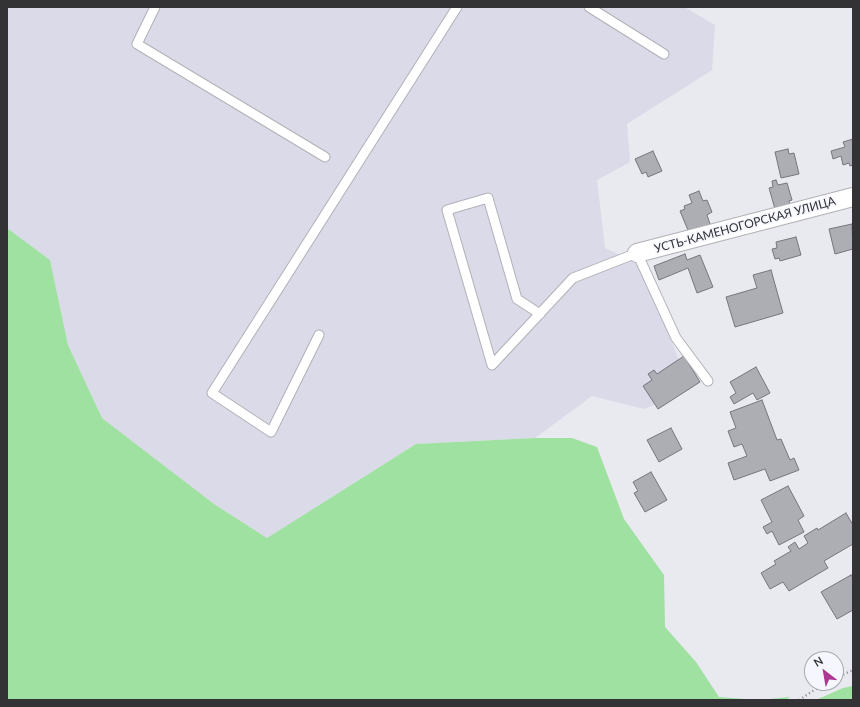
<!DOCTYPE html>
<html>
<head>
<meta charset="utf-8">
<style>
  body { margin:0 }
  #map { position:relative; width:860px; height:707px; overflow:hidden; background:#e9e9f0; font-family:Lato,sans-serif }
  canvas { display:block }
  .frame { position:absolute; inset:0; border:8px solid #333336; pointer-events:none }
  .north { position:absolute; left:804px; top:651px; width:40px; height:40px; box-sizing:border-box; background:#f6f7fe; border:1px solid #a8a9ae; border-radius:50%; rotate:329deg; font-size:11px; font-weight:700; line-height:16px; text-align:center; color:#333336 }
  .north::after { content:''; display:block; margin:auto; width:14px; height:18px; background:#ac3891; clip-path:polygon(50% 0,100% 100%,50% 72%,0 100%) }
</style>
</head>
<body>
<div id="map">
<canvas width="860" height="707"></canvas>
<div class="frame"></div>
<div class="north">N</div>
</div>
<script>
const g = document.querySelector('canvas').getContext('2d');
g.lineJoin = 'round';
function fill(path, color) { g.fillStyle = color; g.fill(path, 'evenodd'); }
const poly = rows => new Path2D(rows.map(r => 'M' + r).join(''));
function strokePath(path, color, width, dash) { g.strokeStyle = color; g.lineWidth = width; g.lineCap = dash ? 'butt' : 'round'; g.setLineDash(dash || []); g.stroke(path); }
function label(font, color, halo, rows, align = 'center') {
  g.font = font + ' Lato,sans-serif'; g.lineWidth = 3.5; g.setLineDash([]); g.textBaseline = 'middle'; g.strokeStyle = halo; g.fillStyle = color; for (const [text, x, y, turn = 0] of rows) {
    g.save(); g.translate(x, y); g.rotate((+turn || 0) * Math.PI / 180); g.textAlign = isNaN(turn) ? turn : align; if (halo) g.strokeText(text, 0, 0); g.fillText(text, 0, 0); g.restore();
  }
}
fill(poly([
  [7,7,684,7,715,25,712,70,627,124,630,162,597,180,605,248,639,263,691,389,644,409,592,396,535,438,416,444,267,538,214,504,102,418,68,345,50,260,7,228]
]), '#dadae8');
fill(poly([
  [7,228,50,260,68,345,102,418,214,504,267,538,416,444,535,438,572,438,597,447,624,519,664,575,665,627,696,662,719,697,759,700,790,697,786,700,7,700],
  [853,686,853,700,816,700,843,688]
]), '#9fe1a0');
const building = poly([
  [853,139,853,165,850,166,849,163,843,165,841,156,833,159,831,151,845,147,843,142,853,139],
  [788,149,789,154,794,153,799,174,781,178,775,152,788,149],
  [653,151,662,171,648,177,646,172,642,174,635,159,653,151],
  [776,180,778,185,787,183,792,200,789,201,790,205,775,209,769,188,773,187,772,181,776,180],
  [699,191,703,201,707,200,712,212,707,215,711,227,690,235,680,211,685,209,684,206,692,203,689,195,699,191],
  [852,224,853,249,835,254,829,229,852,224],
  [796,237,801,255,780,261,779,258,775,259,772,249,777,248,776,242,796,237],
  [685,254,687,260,700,255,713,287,697,293,688,268,659,280,654,266,685,254],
  [771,270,783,313,735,327,726,297,757,288,753,275,771,270],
  [684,356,700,382,658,409,643,386,652,380,648,374,654,370,657,374,684,356],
  [756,367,770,393,757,400,753,393,734,404,730,397,736,393,730,382,756,367],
  [762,400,777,440,781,439,790,460,794,458,799,470,770,481,765,469,734,480,728,463,747,456,742,444,734,447,728,431,736,428,730,412,762,400],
  [671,428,682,449,659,462,647,440,671,428],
  [651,472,667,500,645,512,634,493,638,491,633,482,651,472],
  [788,486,804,516,798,520,804,532,779,545,772,531,767,534,763,527,772,522,761,500,788,486],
  [846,513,853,525,853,544,824,561,828,568,789,591,783,582,770,589,761,573,776,564,774,561,791,551,788,547,795,542,799,549,808,543,804,536,817,528,818,530,846,513],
  [851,575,853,578,853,610,837,619,821,592,851,575]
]);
fill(building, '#adaeb4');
strokePath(building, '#75757b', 1);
const lane = poly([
  [155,7,137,44,325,157],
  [589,7,664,54],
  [319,335,271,432,212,393,457,7],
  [492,365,447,210,488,198,517,299,540,314],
  [492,365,573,278,637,253,676,338,708,381]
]);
const street = poly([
  [637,253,853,197]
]);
strokePath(lane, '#b1b1b7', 11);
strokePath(street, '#b1b1b7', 20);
strokePath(poly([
  [836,678,853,670],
  [799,700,825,683]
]), '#88888d', 2.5, [1, 3]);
strokePath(lane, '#fff', 9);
strokePath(street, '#fff', 18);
label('12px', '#333336', '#f6f7fe', [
  ["УСТЬ-КАМЕНОГОРСКАЯ УЛИЦА",745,225,-15]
]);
</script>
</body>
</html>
